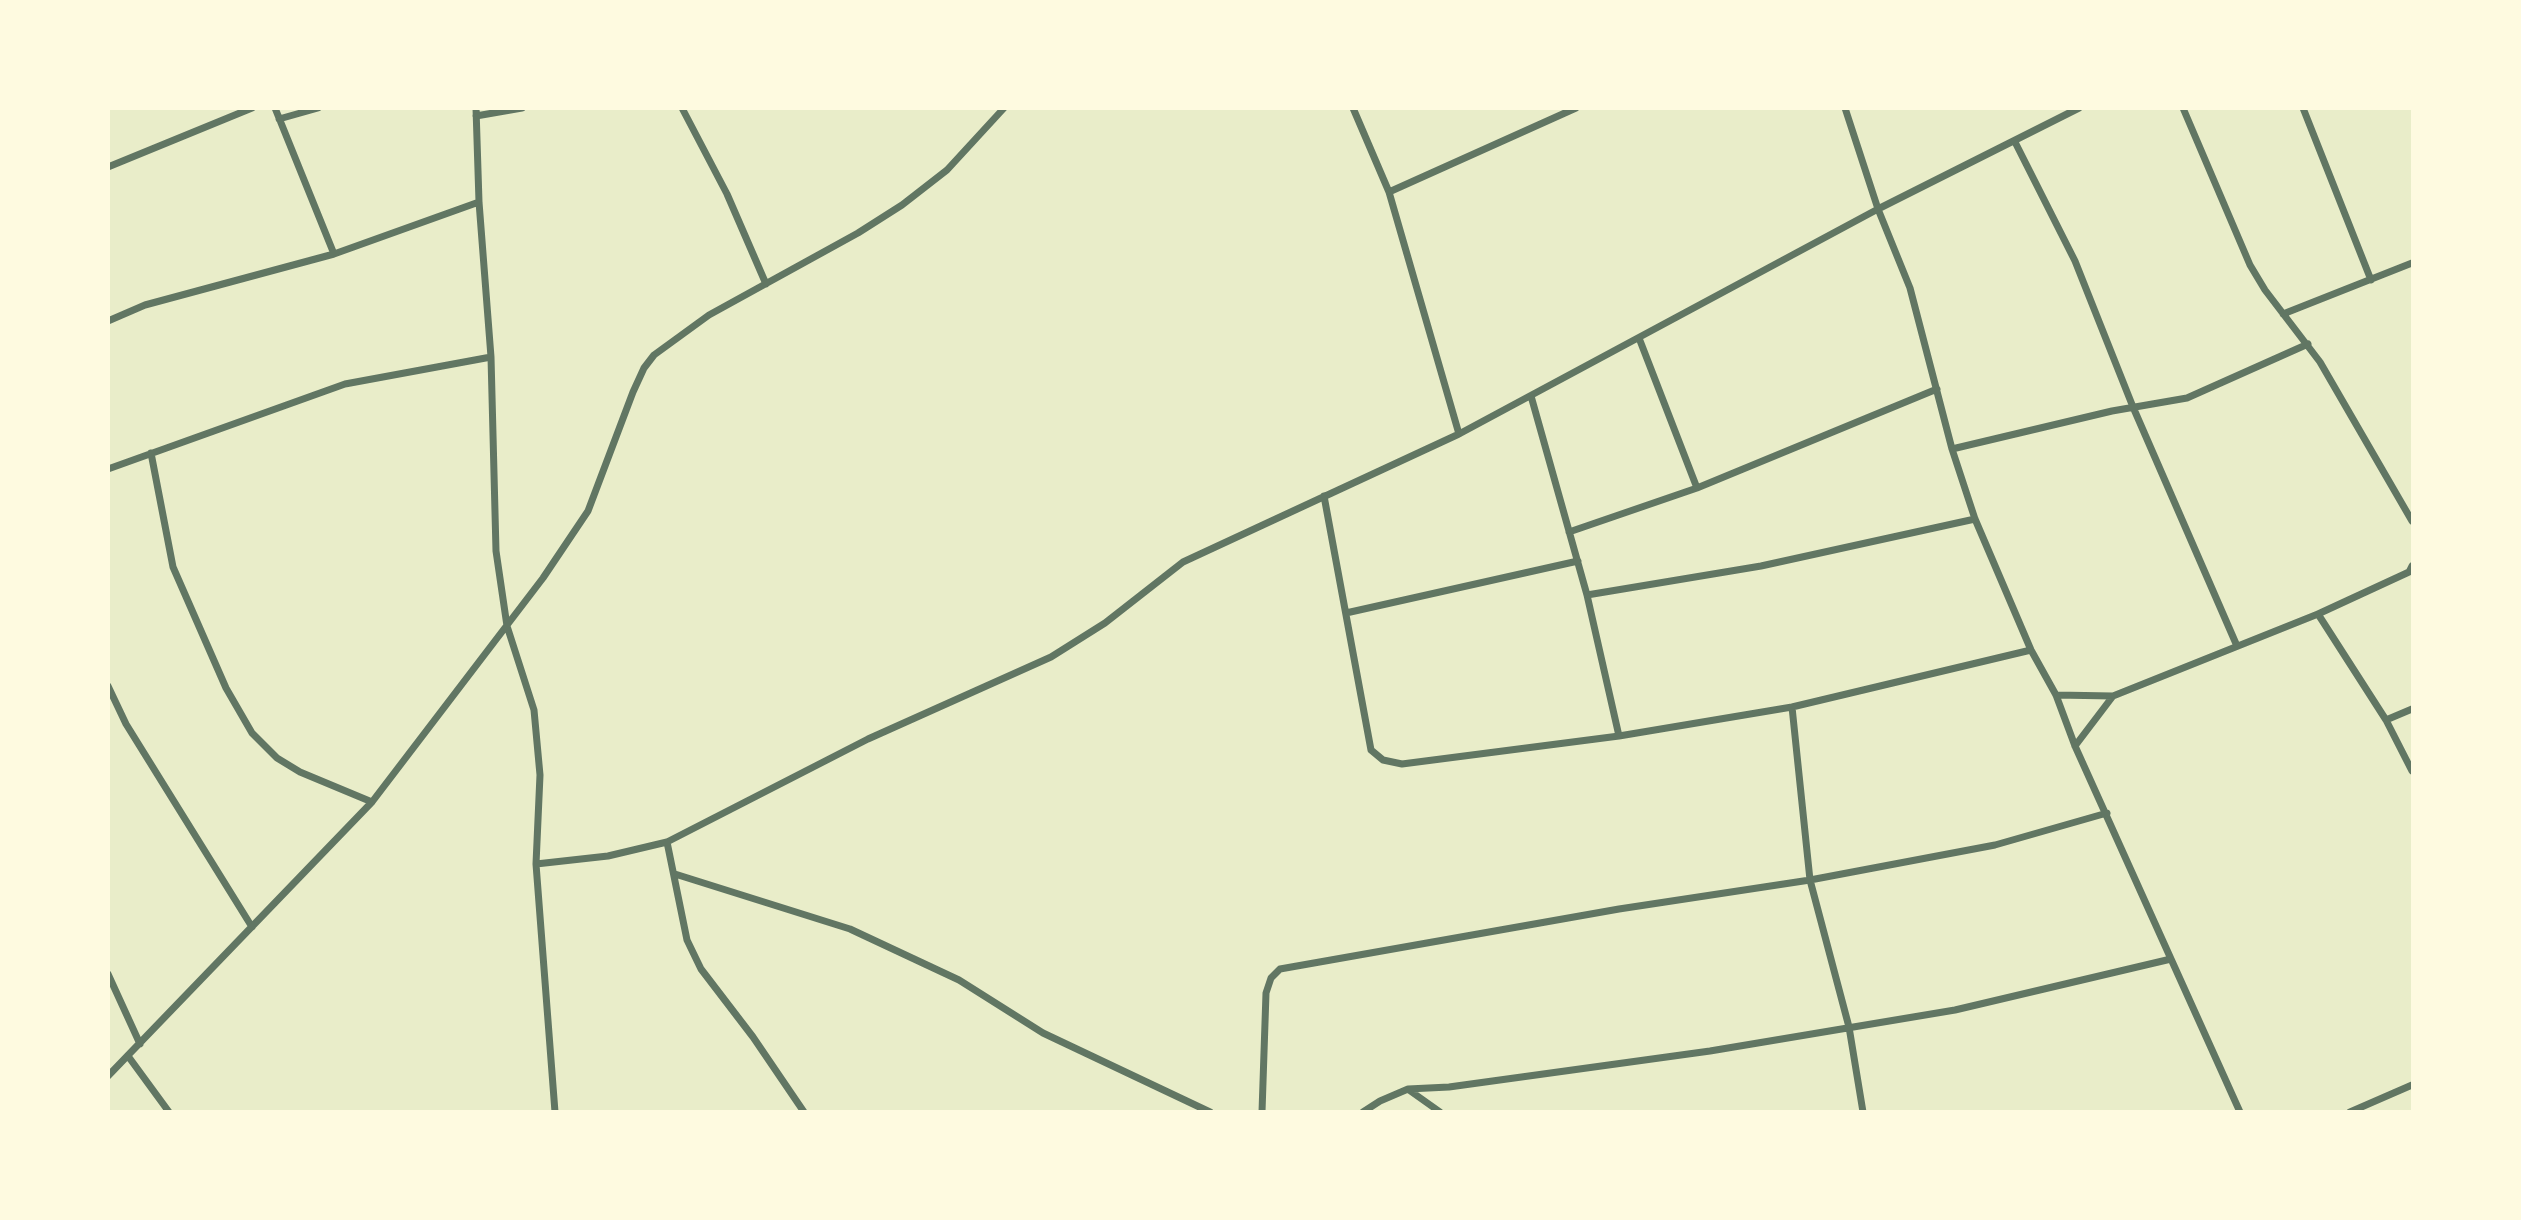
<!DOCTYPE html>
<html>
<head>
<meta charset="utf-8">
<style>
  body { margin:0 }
  #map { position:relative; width:2521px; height:1220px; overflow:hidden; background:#e9edc9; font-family:Overpass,sans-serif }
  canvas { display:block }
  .frame { position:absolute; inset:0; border:110px solid #fefae0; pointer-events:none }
</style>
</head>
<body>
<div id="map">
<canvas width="2521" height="1220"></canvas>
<div class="frame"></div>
</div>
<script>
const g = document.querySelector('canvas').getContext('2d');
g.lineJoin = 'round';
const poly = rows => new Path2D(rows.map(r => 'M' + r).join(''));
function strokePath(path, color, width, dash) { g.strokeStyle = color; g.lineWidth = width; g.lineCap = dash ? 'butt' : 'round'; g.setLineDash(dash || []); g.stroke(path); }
strokePath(poly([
  [275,108,334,254],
  [476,108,479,202,491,357,496,551,507,626,534,710,540,775,536,864,608,856,667,842,868,739,1051,657,1105,623,1183,562,1459,434,1878,209,2079,108],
  [682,108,727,194,766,284],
  [1353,108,1389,192,1459,434],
  [1845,108,1878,209,1910,288,1952,449,1975,519,2031,650,2056,695,2075,746,2240,1112],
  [2183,108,2250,265,2265,290,2320,362,2412,521],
  [2303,108,2371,280],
  [476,116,522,108],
  [279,119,318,108],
  [2015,142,2075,261,2133,407,2237,646],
  [108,167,252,108],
  [1389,192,1576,108],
  [2283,314,2412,263],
  [108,321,145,305,334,254,479,202],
  [1639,338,1697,488],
  [1531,396,1587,595,1619,736],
  [1952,449,2112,411,2187,398,2308,344],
  [151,453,173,567,226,688,252,733,277,758,300,772,372,802],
  [108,469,345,384,491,357],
  [1324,496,1371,750,1383,760,1402,764,1619,736,1792,707,2031,650],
  [1569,532,1697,488,1937,389],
  [1587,595,1761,566,1975,519],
  [1346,613,1578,561],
  [2318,614,2409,572,2412,566],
  [108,686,126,724,252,927],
  [2056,695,2113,696],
  [1792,707,1810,880,1849,1027,1863,1112],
  [2386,720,2412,771],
  [2075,746,2113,696,2318,614,2386,720,2412,709],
  [667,842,687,940,701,969,753,1037,804,1112],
  [536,864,555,1112],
  [675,874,850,929,959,980,1043,1033,1210,1112],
  [108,974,140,1044],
  [128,1056,169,1112],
  [108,1076,372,802,543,578,588,511,633,392,644,368,654,355,709,315,858,233,902,205,947,170,1004,108],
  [1409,1090,1440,1112],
  [1262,1112,1266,993,1271,978,1280,969,1619,909,1810,880,1995,845,2107,813],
  [1363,1112,1380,1101,1408,1089,1449,1087,1710,1051,1955,1010,2171,959],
  [2350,1112,2412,1085]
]), '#617663', 7);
</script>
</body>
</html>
